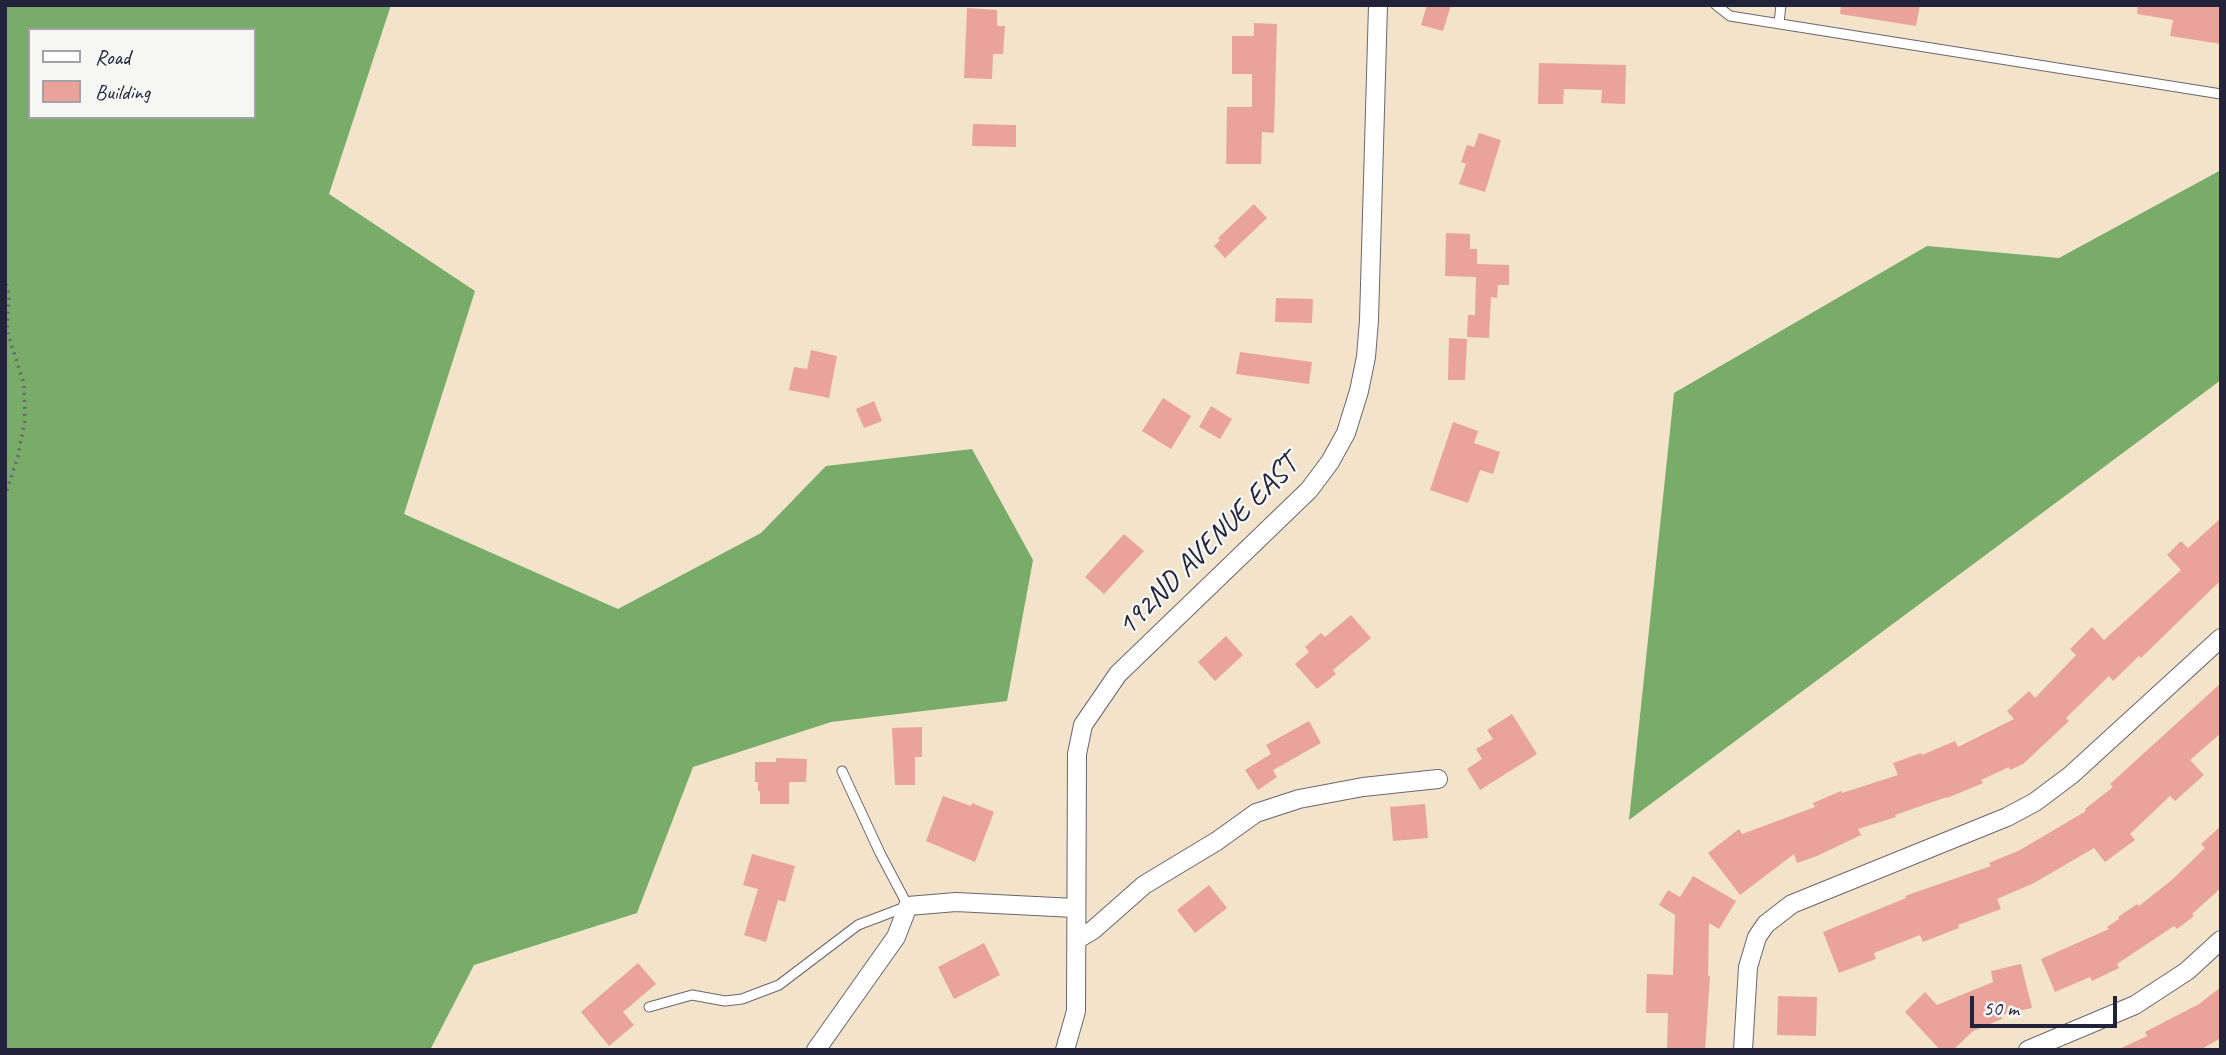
<!DOCTYPE html>
<html>
<head>
<meta charset="utf-8">
<style>
  body { margin:0 }
  #map { position:relative; width:2226px; height:1055px; overflow:hidden; background:#f2e3ca; font-family:Caveat,sans-serif }
  canvas { display:block }
  .frame { position:absolute; inset:0; border:7px solid #22223b; pointer-events:none }
  .legend { position:absolute; left:28px; top:28px; width:228px; height:91px; box-sizing:border-box; background:#f6f6f2; border:2px solid #a1a1a9; margin:0; padding:9px 12px; list-style:none; font-size:21px; color:#22223b }
  .legend li { display:flex; align-items:center; gap:14px; height:35px }
  .legend b { width:35px; border:2px solid #a1a1a9 }
  .scale { position:absolute; left:1970px; top:996px; width:147px; height:32px; box-sizing:border-box; border:4px solid #22223b; border-top:0; padding-left:9px; font-size:21px; line-height:24px; white-space:nowrap; color:#22223b; -webkit-text-stroke:5px #f6f6f2; paint-order:stroke }
</style>
</head>
<body>
<div id="map">
<canvas width="2226" height="1055"></canvas>
<div class="frame"></div>
<ul class="legend">
<li><b style="height:9px;background:#fff"></b>Road</li>
<li><b style="height:19px;background:#eaa39b"></b>Building</li>
</ul>
<div class="scale">50 m</div>
</div>
<script>
const g = document.querySelector('canvas').getContext('2d');
g.lineJoin = 'round';
function fill(path, color) { g.fillStyle = color; g.fill(path, 'evenodd'); }
const poly = rows => new Path2D(rows.map(r => 'M' + r).join(''));
function strokePath(path, color, width, dash) { g.strokeStyle = color; g.lineWidth = width; g.lineCap = dash ? 'butt' : 'round'; g.setLineDash(dash || []); g.stroke(path); }
function label(font, color, halo, rows, align = 'center') {
  g.font = font + ' Caveat,sans-serif'; g.lineWidth = 5; g.setLineDash([]); g.textBaseline = 'middle'; g.strokeStyle = halo; g.fillStyle = color; for (const [text, x, y, turn = 0] of rows) {
    g.save(); g.translate(x, y); g.rotate((+turn || 0) * Math.PI / 180); g.textAlign = isNaN(turn) ? turn : align; if (halo) g.strokeText(text, 0, 0); g.fillText(text, 0, 0); g.restore();
  }
}
fill(poly([
  [5,5,391,5,329,194,475,291,404,514,618,609,761,533,826,466,972,449,1033,560,1007,701,831,722,693,767,637,913,474,965,430,1050,5,1050],
  [30,30,254,30,254,117,30,117],
  [2221,170,2221,380,1629,820,1674,393,1927,246,2059,258]
]), '#79ac68');
fill(poly([
  [1427,5,1451,5,1443,31,1421,25],
  [1841,5,1920,5,1916,26,1840,14],
  [2138,5,2221,5,2221,44,2170,36,2173,20,2137,14],
  [967,8,997,10,997,26,1005,26,1003,54,993,54,992,79,964,78],
  [1254,23,1277,24,1274,133,1262,132,1261,164,1226,164,1227,107,1252,107,1252,74,1232,74,1232,36,1254,36],
  [1539,63,1626,65,1625,104,1601,103,1602,90,1564,89,1563,104,1538,104],
  [973,124,1016,125,1016,147,972,146],
  [1479,133,1501,140,1485,192,1459,184,1466,164,1461,162,1467,145,1474,147],
  [1254,204,1267,218,1225,258,1214,246,1220,240,1218,238],
  [1446,233,1470,234,1470,249,1477,249,1477,264,1509,265,1509,285,1498,285,1497,298,1491,297,1489,338,1467,337,1468,315,1475,315,1476,277,1445,276],
  [1276,298,1313,299,1312,323,1275,322],
  [1449,338,1467,339,1465,380,1448,380],
  [811,350,837,356,829,398,789,390,794,367,807,369],
  [1240,352,1312,362,1309,384,1236,374],
  [1163,398,1191,416,1171,449,1142,431],
  [874,401,882,421,864,428,856,409],
  [1211,406,1232,419,1220,439,1199,427],
  [1453,422,1478,431,1474,443,1500,452,1493,474,1480,470,1468,503,1430,490],
  [2221,518,2221,580,2141,658,2139,656,2113,681,2109,676,2066,718,2069,721,2023,764,2010,770,2009,767,1981,780,1983,783,1947,798,1947,797,1895,815,1896,817,1858,829,1861,835,1817,856,1797,863,1794,854,1740,895,1708,853,1739,829,1742,834,1815,807,1813,803,1841,791,1842,793,1898,775,1893,763,1921,753,1922,755,1955,741,1958,747,2014,719,2007,711,2029,691,2035,698,2056,676,2076,655,2070,649,2092,627,2104,640,2181,570,2167,555,2181,541,2188,548],
  [1124,534,1144,551,1104,594,1085,577],
  [1351,615,1371,638,1333,670,1336,674,1317,689,1295,664,1309,652,1305,647,1321,633,1325,637],
  [1226,636,1243,655,1215,681,1198,662],
  [2221,683,2221,733,2190,760,2204,775,2175,801,2170,796,2130,834,2135,840,2105,862,2094,848,2034,883,1997,899,2001,909,1958,925,1959,928,1923,942,1920,935,1874,953,1876,959,1839,973,1823,932,1906,898,1905,896,1991,866,1989,863,2020,850,2086,811,2085,809,2113,787,2110,784],
  [1512,714,1537,754,1480,790,1467,769,1482,759,1476,749,1493,739,1487,730],
  [1309,721,1321,743,1273,770,1277,777,1258,790,1245,770,1271,754,1266,745],
  [922,727,922,757,915,757,915,785,895,785,892,728],
  [776,758,807,759,806,782,789,782,789,804,760,804,760,791,758,791,758,782,755,782,755,762,776,762],
  [943,796,971,806,972,803,994,812,975,862,926,841],
  [1425,804,1428,838,1393,841,1390,807],
  [2221,826,2221,888,2192,914,2194,916,2177,929,2174,926,2117,964,2119,968,2092,981,2090,977,2055,992,2041,959,2109,929,2107,927,2119,919,2118,917,2137,904,2139,906,2173,879,2205,848,2201,844],
  [752,854,795,866,785,902,778,900,766,942,744,935,758,889,743,885],
  [1693,876,1736,901,1719,929,1709,923,1708,976,1710,976,1705,1050,1667,1050,1668,1013,1646,1013,1647,974,1673,975,1675,915,1659,905,1668,890,1680,897],
  [1209,885,1227,908,1195,933,1177,910],
  [984,943,1000,975,954,999,938,967],
  [638,963,656,984,623,1012,634,1025,609,1046,581,1012],
  [2021,964,2032,1008,2000,1015,2002,1019,1973,1031,1953,1050,1940,1050,1905,1012,1925,992,1937,1005,1993,982,1991,971],
  [2221,987,2221,1038,2200,1050,2117,1050,2147,1036,2145,1032,2199,1004],
  [1778,996,1817,997,1816,1036,1777,1035]
]), '#eaa39b');
const lane = poly([
  [1716,5,1730,16,2221,94],
  [1779,23,1781,5],
  [649,1007,692,995,725,1001,742,999,779,985,858,925,908,906,880,853,842,771]
]);
const street = poly([
  [1078,939,1093,930,1144,885,1217,841,1256,813,1299,799,1363,787,1438,779],
  [816,1050,896,937,908,906,956,902,1075,908],
  [1065,1050,1076,1011,1077,754,1083,725,1118,674,1309,490,1330,462,1346,433,1359,391,1366,357,1369,320,1378,5],
  [1743,1050,1748,967,1757,937,1766,924,1792,904,2007,817,2035,802,2071,775,2221,638],
  [2028,1050,2135,1005,2187,971,2221,940]
]);
strokePath(lane, '#6b666d', 11);
strokePath(street, '#6b666d', 20);
strokePath(poly([
  [5,277,9,296,7,331,24,384,25,420,18,456,5,496]
]), '#6b666d', 3.5, [2, 5]);
strokePath(lane, '#fff', 9);
strokePath(street, '#fff', 18);
label('30px', '#22223b', '#f6f6f2', [
  ["192ND AVENUE EAST",1208,546,-45]
]);
</script>
</body>
</html>
